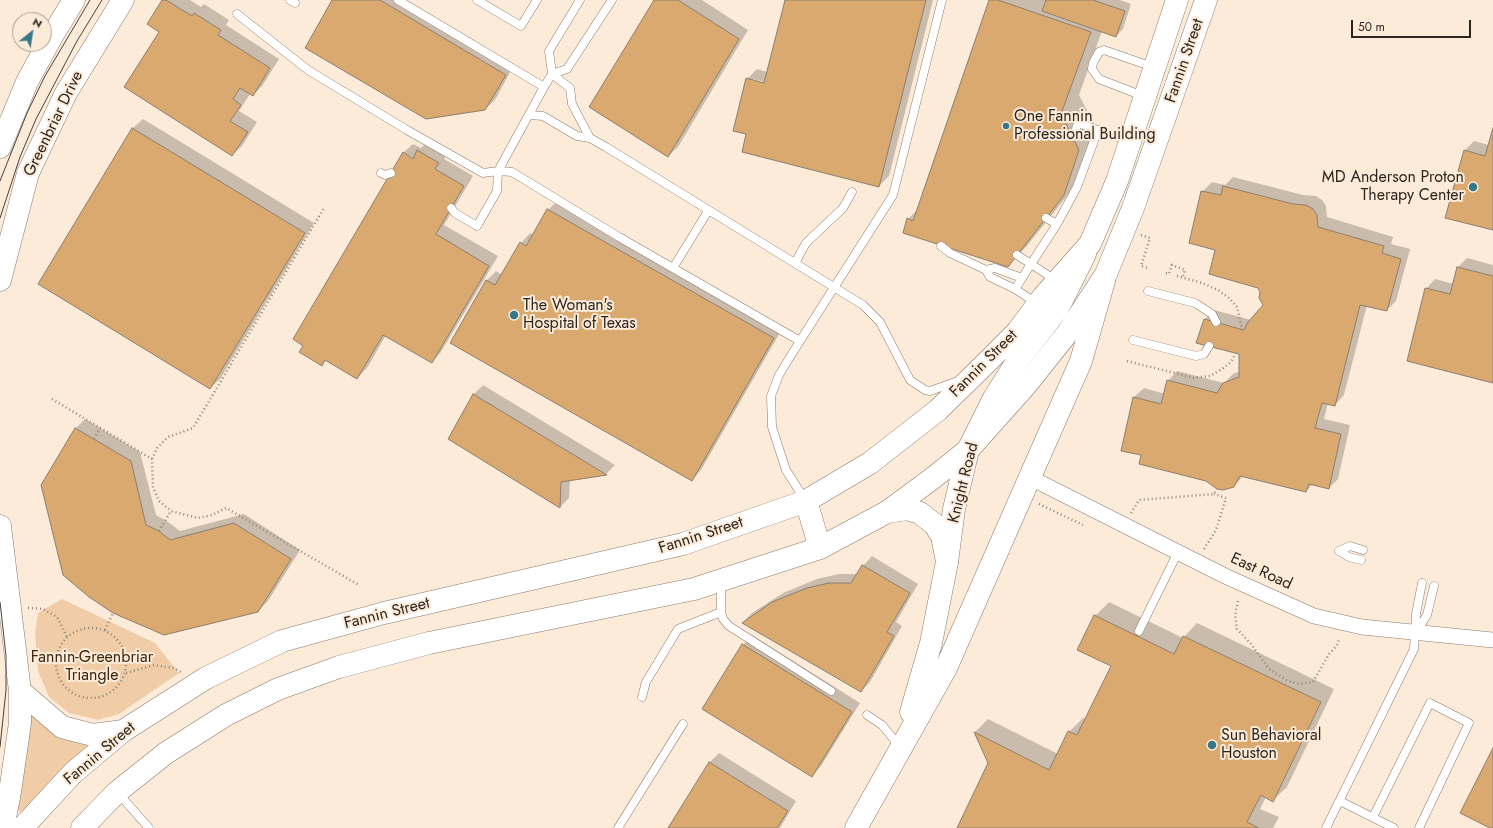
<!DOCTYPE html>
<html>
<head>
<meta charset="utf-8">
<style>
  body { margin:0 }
  #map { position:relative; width:1493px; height:828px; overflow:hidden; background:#fcebd9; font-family:Jost,sans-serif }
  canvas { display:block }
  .north { position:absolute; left:12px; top:12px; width:40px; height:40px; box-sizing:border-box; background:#fcebd9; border:1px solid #a99c8f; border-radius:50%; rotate:30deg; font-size:11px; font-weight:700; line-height:16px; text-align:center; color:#2d2620 }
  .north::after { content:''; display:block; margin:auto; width:14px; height:18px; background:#36778a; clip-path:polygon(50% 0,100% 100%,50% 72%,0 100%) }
  .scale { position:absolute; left:1351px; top:20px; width:120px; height:18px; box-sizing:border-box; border:2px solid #2d2620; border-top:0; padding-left:5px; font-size:12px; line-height:14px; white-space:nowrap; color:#2d2620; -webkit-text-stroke:3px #fcebd9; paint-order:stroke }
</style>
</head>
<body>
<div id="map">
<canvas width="1493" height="828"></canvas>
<div class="north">N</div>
<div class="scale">50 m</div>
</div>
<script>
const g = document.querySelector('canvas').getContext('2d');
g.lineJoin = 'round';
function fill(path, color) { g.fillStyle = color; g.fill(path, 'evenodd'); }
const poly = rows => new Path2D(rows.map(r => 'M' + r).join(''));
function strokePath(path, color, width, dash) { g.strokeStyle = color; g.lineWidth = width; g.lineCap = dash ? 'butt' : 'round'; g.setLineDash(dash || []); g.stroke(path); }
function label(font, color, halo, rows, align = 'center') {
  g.font = font + ' Jost,sans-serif'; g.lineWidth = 4; g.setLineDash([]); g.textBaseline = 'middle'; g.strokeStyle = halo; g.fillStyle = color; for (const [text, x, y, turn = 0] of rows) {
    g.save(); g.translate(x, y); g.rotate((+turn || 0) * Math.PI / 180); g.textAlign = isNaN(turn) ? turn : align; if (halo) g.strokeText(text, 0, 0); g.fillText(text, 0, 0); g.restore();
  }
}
fill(poly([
  [62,599,155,643,179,673,119,714,98,720,69,713,49,697,38,671,35,633,38,613],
  [35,715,86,742,89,748,23,813,17,810,28,717]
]), '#f0cda6');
fill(poly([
  [163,0,190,0,201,7,204,4,229,20,226,25,279,59,262,86,253,95,250,94,239,111,257,122,242,146,232,155,161,31],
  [334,0,405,0,514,65,495,100,485,109],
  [655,0,702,0,748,30,678,147,668,156],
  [786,0,933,0,889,176,879,186,747,133,747,79,757,69,767,72],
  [752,79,769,83,768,85,752,81],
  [990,0,1120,0,1131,4,1123,29,1116,36,1102,31,1079,95,1097,130,1083,176,1026,247,1007,266,908,219,919,208],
  [143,119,314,223,220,379,210,388,39,284,133,128],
  [1493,132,1493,228,1465,150,1474,141,1489,145],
  [428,141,448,153,444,159,473,176,444,225,498,256,441,352,432,362,386,335,367,368,357,378,326,359,321,364,403,153,413,144,421,148],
  [1233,177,1303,195,1316,196,1322,200,1326,206,1327,217,1393,237,1391,244,1410,249,1396,301,1387,310,1367,305,1344,395,1335,405,1328,403,1324,419,1350,425,1338,479,1329,488,1313,484,1306,491,1243,476,1234,486,1206,480,1142,455,1134,397,1144,388,1165,394,1168,381,1177,371,1224,383,1233,374,1240,371,1240,353,1205,319,1214,310,1251,320,1264,305,1259,287,1216,250,1202,192,1212,182,1225,185],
  [558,200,782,329,701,470,692,480,486,281,496,271,502,275,521,243,530,233,533,235,548,210],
  [1467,258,1493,265,1493,382,1426,289,1435,279,1454,284,1458,267],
  [483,385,615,465,606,474,570,479,569,498,560,507,450,439,474,394],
  [85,419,140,452,156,515,168,522,180,531,244,514,300,550,268,601,258,611,164,634,75,429],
  [872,556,918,584,896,622,902,626,870,682,861,691,743,622,752,613,783,593,817,579,839,574,858,574,863,566],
  [1109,602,1183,638,1197,623,1334,689,1287,787,1273,800,1266,797,1260,809,1279,817,1273,828,958,828,989,763,975,732,988,719,1058,754,1069,732,1083,718,1086,720,1112,666,1095,616],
  [752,635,860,703,821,766,811,776,743,645],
  [719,753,796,801,780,828,669,828,710,762]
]), '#0003');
const building = poly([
  [162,0,166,0,192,16,194,13,221,30,218,35,270,68,253,96,240,88,233,99,241,105,230,121,248,132,232,156,124,87,159,32,147,24,162,0],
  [332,0,380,0,506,75,485,110,426,119,305,48,332,0],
  [654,0,678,0,739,39,668,157,589,107,654,0],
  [785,0,926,0,879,187,742,152,746,134,733,131,746,78,764,83,785,0],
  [989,0,998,0,1091,32,1061,114,1079,150,1064,195,1008,267,903,233,907,218,913,221,989,0],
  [1046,0,1093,0,1125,11,1116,37,1042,11,1046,0],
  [132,128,305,233,210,389,38,284,132,128],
  [1493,128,1493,230,1445,218,1464,150,1485,156,1493,128],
  [417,150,439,163,435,169,464,186,436,234,489,266,432,363,383,335,357,379,325,360,322,366,299,352,303,346,293,339,403,152,413,159,417,150],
  [1223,186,1293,204,1306,205,1313,209,1317,215,1318,227,1384,246,1382,253,1401,259,1387,311,1360,305,1335,406,1322,403,1315,428,1341,434,1329,489,1309,484,1306,492,1240,476,1234,487,1223,490,1217,489,1206,481,1139,464,1141,455,1121,451,1133,397,1161,404,1167,380,1217,393,1223,383,1239,377,1239,354,1196,343,1204,319,1244,330,1248,322,1263,305,1259,298,1260,292,1258,288,1209,274,1215,250,1189,243,1201,191,1221,195,1223,186],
  [547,209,774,338,692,481,450,343,486,280,495,285,520,242,526,246,547,209],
  [1457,267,1493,276,1493,383,1407,361,1425,288,1450,294,1457,267],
  [473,394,607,475,561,482,560,508,448,439,473,394],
  [75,428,131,461,146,525,159,531,170,540,234,523,291,559,258,612,164,635,113,613,89,597,63,575,41,485,75,428],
  [862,565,910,593,887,632,894,636,861,692,742,623,772,602,807,588,829,583,851,583,862,565],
  [1094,615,1174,654,1183,636,1321,702,1273,802,1261,795,1247,822,1259,828,957,828,988,763,974,732,1049,770,1068,731,1077,735,1111,666,1077,650,1094,615],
  [742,644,852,712,812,777,702,709,742,644],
  [1493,748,1493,828,1490,828,1460,813,1493,748],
  [709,762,788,811,777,828,668,828,709,762]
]);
fill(building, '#daa96f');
strokePath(building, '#8d7e6e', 1);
const lane = poly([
  [290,0,295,3],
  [398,0,544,87,498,171,497,191,477,226,455,213,451,208],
  [477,0,521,26,537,0],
  [237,14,308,70,407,130,483,173,498,171,512,172,619,237,800,341,779,375,771,396,772,427,786,470,805,500],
  [552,74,567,69,612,0],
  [552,74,570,88,572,104,590,138],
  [544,87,552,74,549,51,580,0],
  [1143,96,1099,79,1092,69,1093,63,1099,52,1104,50,1153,67],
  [529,115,543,116,577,136,590,138,606,147,863,305,880,322,910,380,925,390,930,391,958,381],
  [1073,137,1078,123,1130,141],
  [381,173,385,175,391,173],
  [1046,218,1057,224],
  [941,246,950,253,986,270,995,268,1022,278],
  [795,263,806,243,843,208,852,192],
  [673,268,708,211],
  [986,270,990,277,1015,289,1038,304],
  [1057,281,1031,264,1057,224,1077,187,1098,130],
  [1015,289,1031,264,1017,255],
  [1148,291,1195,303,1212,314,1216,322],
  [1133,340,1196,356,1204,354,1209,346],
  [800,341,893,195,942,0],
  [1339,551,1350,546,1363,550],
  [1339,551,1349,557,1361,560],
  [721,583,721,612,723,619,729,626,831,691],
  [1139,631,1178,552],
  [1416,632,1427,615,1434,586],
  [642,697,646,682,678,629,721,612],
  [867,715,882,725,901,748],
  [118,793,149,828],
  [1340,801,1394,828],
  [1373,817,1430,703,1469,723,1419,828],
  [618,828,683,724],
  [1326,828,1414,649,1416,614,1422,583]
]);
const street = poly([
  [1031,478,1225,576,1314,616,1362,627,1493,640]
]);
const secondary = poly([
  [911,712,931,643,947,562,954,509,968,450,994,398,1016,363,1057,310,1085,254],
  [856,828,946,668,1081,361,1104,281]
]);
const primary = poly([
  [0,147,27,82,52,36,74,0],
  [0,280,28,173,66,93,123,0],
  [806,501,820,548],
  [887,512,907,509,920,513,934,524,942,536,947,562],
  [0,526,20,691,20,723,10,792,3,828],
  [20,691,62,727,93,735,123,731],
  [22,828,73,773,123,731,206,678,282,641,384,613,683,544,806,501,870,463,938,410,982,367,1017,332,1043,297,1090,244,1117,181,1177,0],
  [82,828,117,792,166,753,226,715,278,689,339,667,429,643,694,589,820,548,887,512,933,478,968,450,1026,385,1069,331,1106,274,1133,208,1206,0]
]);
strokePath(lane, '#8a7b6b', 9);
strokePath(street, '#8a7b6b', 16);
strokePath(secondary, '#8a7b6b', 23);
strokePath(primary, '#8a7b6b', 23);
strokePath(poly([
  [1141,235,1150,238,1141,266,1148,268],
  [1166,273,1169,274,1172,265,1185,270,1183,277],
  [1177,276,1202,283,1218,290,1229,298,1237,307,1242,329],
  [1127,361,1194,378,1210,376,1222,369,1231,362,1236,353],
  [52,399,152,459,153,487,159,501,171,511],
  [94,439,100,428],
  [152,459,157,448,168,437,193,428,324,208],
  [1039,504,1083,525],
  [1131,513,1139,500,1214,494,1217,489],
  [159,531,171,511,198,518,212,515,226,508,359,585],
  [1204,549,1216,530,1226,498,1214,494],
  [1238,601,1235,615,1237,629,1251,644,1269,669,1288,681,1299,684,1313,682,1329,654,1338,644,1339,638],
  [28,608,43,609,57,617,67,637],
  '56 663a35 35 0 1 1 70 0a35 35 0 1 1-70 0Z',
  [105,630,113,613],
  [126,673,154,665,174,668,181,672]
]), '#908479', 2.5, [1, 3]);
strokePath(lane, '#fff', 8);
strokePath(street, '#fff', 15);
strokePath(secondary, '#fff', 22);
strokePath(primary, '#fff', 22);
strokePath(poly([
  [0,181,27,113,45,76,90,0],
  [0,218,20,157,36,119,77,41,102,0],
  [0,602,6,656,6,690,0,747]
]), '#4a413a', 1);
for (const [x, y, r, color] of [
  [1006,126,4,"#36778a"],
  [1473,187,5,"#36778a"],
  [514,315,5,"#36778a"],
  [1212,745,5,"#36778a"]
]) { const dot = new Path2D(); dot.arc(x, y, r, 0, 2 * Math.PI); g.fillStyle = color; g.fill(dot); strokePath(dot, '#fcebd9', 1.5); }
label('16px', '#2d2620', '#fcebd9', [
  ["Fannin Street",1185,61,-71],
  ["Greenbriar Drive",54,124,-64],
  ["Fannin Street",984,364,-45],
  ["Knight Road",964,483,-76],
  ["Fannin Street",701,536,-18],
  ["East Road",1261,572,25],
  ["Fannin Street",387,614,-14],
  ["Fannin Street",100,754,-40]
]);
label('16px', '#2d2620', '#fcebd9', [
  ["One Fannin",1014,117],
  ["Professional Building",1014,135],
  ["MD Anderson Proton",1464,178,"right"],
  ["Therapy Center",1464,196,"right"],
  ["The Woman's",523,306],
  ["Hospital of Texas",523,324],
  ["Sun Behavioral",1221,736],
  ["Houston",1221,754]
], 'left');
label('16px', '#3b270d', '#fcebd9', [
  ["Fannin-Greenbriar",92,658],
  ["Triangle",92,676]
]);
</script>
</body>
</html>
